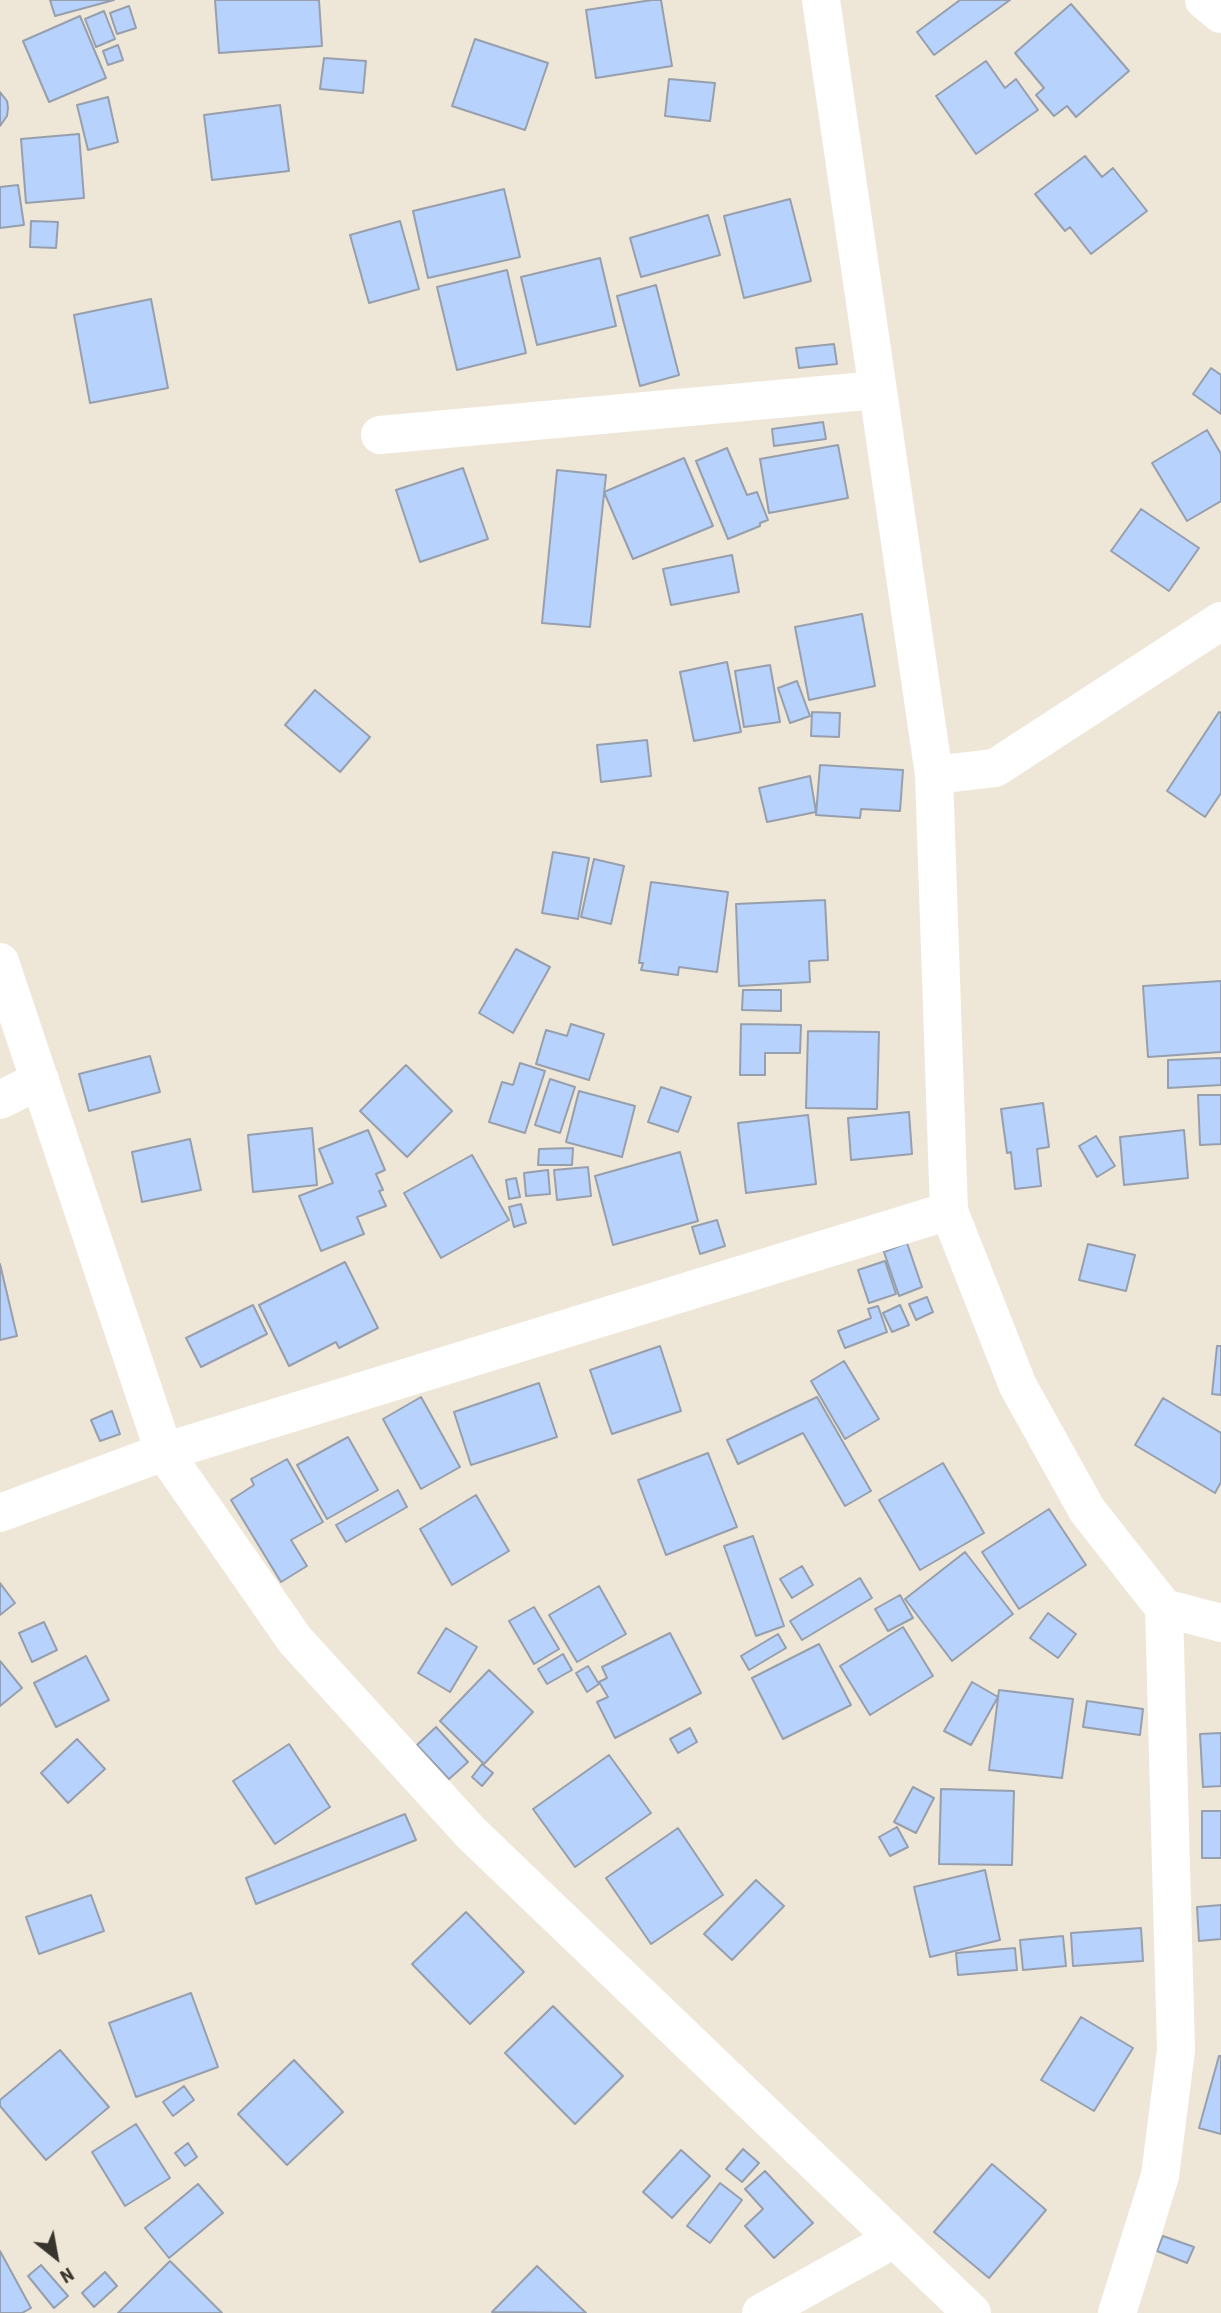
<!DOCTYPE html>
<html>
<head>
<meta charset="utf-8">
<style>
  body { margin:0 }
  #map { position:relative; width:1221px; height:2313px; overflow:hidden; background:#eee6d7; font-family:"Roboto Condensed",sans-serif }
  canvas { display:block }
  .north { position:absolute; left:21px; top:2222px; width:70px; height:70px; -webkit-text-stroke:5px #eee6d7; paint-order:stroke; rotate:149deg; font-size:19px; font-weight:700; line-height:28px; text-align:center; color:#37342e }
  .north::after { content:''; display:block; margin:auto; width:24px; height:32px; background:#37342e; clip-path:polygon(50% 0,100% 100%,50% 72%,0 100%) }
</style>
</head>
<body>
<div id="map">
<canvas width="1221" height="2313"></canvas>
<div class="north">N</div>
</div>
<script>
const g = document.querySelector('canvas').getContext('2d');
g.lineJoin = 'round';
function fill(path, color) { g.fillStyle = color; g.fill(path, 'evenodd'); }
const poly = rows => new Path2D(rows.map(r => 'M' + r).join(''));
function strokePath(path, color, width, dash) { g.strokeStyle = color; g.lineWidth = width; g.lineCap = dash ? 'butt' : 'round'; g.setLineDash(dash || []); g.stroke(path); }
const building = poly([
  [50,0,114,0,55,16,50,0],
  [215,0,319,0,322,46,219,53,215,0],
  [652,0,661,0,672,66,596,78,586,10,652,0],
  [960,0,1010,0,934,55,917,32,960,0],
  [1071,4,1129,71,1076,117,1067,106,1054,116,1036,95,1044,88,1015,53,1071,4],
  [129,6,136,28,117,34,110,13,129,6],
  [104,11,115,39,96,47,85,19,104,11],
  [80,16,106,78,49,102,23,41,80,16],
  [475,39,548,63,525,130,452,106,475,39],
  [118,45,123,60,108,65,103,51,118,45],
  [324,58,366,61,363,93,320,89,324,58],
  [986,61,1005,88,1016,79,1038,110,976,154,936,96,986,61],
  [669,79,715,83,710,121,665,116,669,79],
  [0,92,7,101,8,108,7,116,0,126,0,92],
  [108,97,118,142,88,150,77,105,108,97],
  [280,105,289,171,212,180,204,115,280,105],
  [79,134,84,198,26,203,21,139,79,134],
  [1085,156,1102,177,1113,168,1147,211,1091,254,1070,227,1065,231,1035,194,1085,156],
  [18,185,24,225,0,228,0,187,18,185],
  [504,189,520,257,428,278,413,211,504,189],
  [790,199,811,281,744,298,724,216,790,199],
  [708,215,720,255,641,277,630,238,708,215],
  [31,221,58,222,56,248,30,247,31,221],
  [400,221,419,289,369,303,350,235,400,221],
  [600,258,616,326,537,345,521,277,600,258],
  [507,270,526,353,457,370,437,287,507,270],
  [656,285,679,375,640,386,617,296,656,285],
  [151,299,168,388,90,403,74,315,151,299],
  [834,344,837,364,799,368,796,348,834,344],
  [1211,368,1221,375,1221,414,1193,394,1211,368],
  [823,422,826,439,774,446,772,429,823,422],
  [1207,430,1221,454,1221,501,1187,521,1152,463,1207,430],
  [838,445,848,498,769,513,760,459,838,445],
  [727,448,747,495,757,492,768,520,760,523,760,526,728,539,696,461,727,448],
  [684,458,713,526,633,559,604,492,684,458],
  [463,468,488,539,420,562,396,490,463,468],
  [557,470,606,475,590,627,542,623,557,470],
  [1141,509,1199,548,1169,591,1111,551,1141,509],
  [732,555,739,592,671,605,663,569,732,555],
  [862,614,875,686,809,700,795,627,862,614],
  [727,662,741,732,694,741,680,672,727,662],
  [770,665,780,722,744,727,735,671,770,665],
  [797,681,810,716,790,723,778,688,797,681],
  [315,690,370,737,340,772,285,725,315,690],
  [812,712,840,713,839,737,811,736,812,712],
  [1219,712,1221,713,1221,793,1205,817,1167,791,1219,712],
  [647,740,651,776,601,782,597,745,647,740],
  [820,765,903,770,900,811,861,809,860,818,816,815,820,765],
  [810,776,816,812,767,822,759,788,810,776],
  [553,852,589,858,578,919,542,913,553,852],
  [594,859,624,866,611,924,581,917,594,859],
  [651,882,728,892,717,972,679,967,678,975,641,970,643,963,639,963,651,882],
  [825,900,828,960,809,961,810,982,739,986,736,904,825,900],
  [516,949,550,967,513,1033,479,1013,516,949],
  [1221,981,1221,1052,1148,1057,1143,986,1221,981],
  [743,990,781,990,781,1011,742,1010,743,990],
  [571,1024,604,1034,589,1080,536,1064,546,1030,567,1036,571,1024],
  [741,1024,801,1025,800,1053,765,1053,765,1075,740,1075,741,1024],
  [808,1031,879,1032,877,1109,806,1108,808,1031],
  [150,1056,160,1092,89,1111,79,1074,150,1056],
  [1221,1058,1221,1085,1168,1088,1168,1060,1221,1058],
  [520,1063,545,1071,525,1133,489,1122,502,1082,513,1085,520,1063],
  [406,1065,452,1111,407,1157,360,1111,406,1065],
  [550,1079,575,1087,560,1133,535,1125,550,1079],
  [661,1087,691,1097,678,1132,648,1122,661,1087],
  [579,1091,635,1106,622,1157,566,1142,579,1091],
  [1198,1095,1221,1095,1221,1144,1200,1145,1198,1095],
  [1043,1103,1049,1147,1037,1149,1041,1186,1015,1189,1011,1152,1007,1153,1001,1109,1043,1103],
  [909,1112,912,1154,851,1160,848,1118,909,1112],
  [808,1115,816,1184,746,1193,738,1123,808,1115],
  [312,1128,317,1185,253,1192,248,1135,312,1128],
  [368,1130,385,1170,376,1174,383,1190,379,1191,386,1206,357,1217,364,1234,321,1251,299,1196,333,1183,319,1149,368,1130],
  [1184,1130,1188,1178,1124,1185,1120,1137,1184,1130],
  [1096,1136,1115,1166,1097,1177,1079,1146,1096,1136],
  [190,1139,201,1190,142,1202,132,1152,190,1139],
  [573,1148,572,1165,538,1165,539,1149,573,1148],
  [680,1152,698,1221,613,1245,595,1176,680,1152],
  [472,1155,509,1220,441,1258,404,1193,472,1155],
  [588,1167,591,1196,557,1200,554,1170,588,1167],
  [548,1170,550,1194,526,1196,524,1173,548,1170],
  [516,1178,520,1197,509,1199,506,1180,516,1178],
  [521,1204,526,1223,514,1227,509,1207,521,1204],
  [717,1220,725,1246,700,1254,692,1227,717,1220],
  [907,1243,922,1287,899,1296,884,1252,907,1243],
  [1088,1244,1135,1255,1126,1291,1079,1280,1088,1244],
  [885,1261,896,1294,869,1303,858,1270,885,1261],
  [345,1262,378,1328,339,1348,336,1342,289,1366,259,1305,345,1262],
  [0,1264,17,1336,0,1340,0,1264],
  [927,1297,933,1312,916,1320,909,1304,927,1297],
  [253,1305,267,1334,201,1367,186,1338,253,1305],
  [900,1305,909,1325,892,1332,883,1313,900,1305],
  [878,1306,887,1332,845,1348,838,1331,871,1318,868,1309,878,1306],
  [660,1346,681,1411,612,1434,590,1370,660,1346],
  [1217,1346,1221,1346,1221,1395,1212,1394,1217,1346],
  [844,1361,879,1419,845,1439,811,1381,844,1361],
  [539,1383,557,1437,471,1465,454,1412,539,1383],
  [421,1397,460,1467,421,1489,383,1419,421,1397],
  [817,1397,871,1491,845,1506,803,1433,738,1464,727,1440,817,1397],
  [1163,1398,1221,1433,1221,1482,1215,1493,1135,1445,1163,1398],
  [112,1411,120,1434,100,1441,91,1420,112,1411],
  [348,1437,378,1490,327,1519,297,1465,348,1437],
  [708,1453,737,1527,666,1555,638,1480,708,1453],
  [287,1459,323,1522,291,1540,307,1566,281,1582,231,1500,254,1485,251,1479,287,1459],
  [943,1463,984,1533,920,1570,879,1500,943,1463],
  [398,1490,407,1507,346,1542,336,1525,398,1490],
  [476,1495,509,1551,452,1585,420,1529,476,1495],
  [1049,1509,1086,1565,1019,1609,982,1552,1049,1509],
  [753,1536,784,1626,756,1636,724,1546,753,1536],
  [965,1552,1013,1614,952,1661,905,1599,965,1552],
  [802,1566,813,1585,792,1598,780,1579,802,1566],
  [860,1578,872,1598,802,1640,790,1621,860,1578],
  [0,1583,15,1603,0,1615,0,1583],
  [599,1586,626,1634,577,1662,549,1615,599,1586],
  [900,1595,913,1618,888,1631,875,1609,900,1595],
  [534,1607,559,1649,534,1664,509,1621,534,1607],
  [1048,1613,1076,1634,1058,1658,1030,1638,1048,1613],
  [44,1622,57,1650,32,1662,19,1633,44,1622],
  [903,1627,933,1676,870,1715,840,1666,903,1627],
  [446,1628,477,1647,450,1692,418,1673,446,1628],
  [670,1633,701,1693,615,1738,597,1702,608,1697,599,1682,607,1678,602,1667,670,1633],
  [778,1634,786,1648,749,1670,741,1656,778,1634],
  [819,1644,851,1705,783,1739,752,1678,819,1644],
  [563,1654,572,1670,547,1684,538,1669,563,1654],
  [86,1656,109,1700,56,1727,34,1683,86,1656],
  [0,1661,22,1688,0,1706,0,1661],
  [588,1666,599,1684,587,1692,576,1673,588,1666],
  [489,1670,533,1712,484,1764,440,1721,489,1670],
  [972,1682,998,1697,971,1745,944,1731,972,1682],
  [999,1690,1073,1699,1062,1778,989,1770,999,1690],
  [1087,1701,1143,1709,1140,1735,1083,1727,1087,1701],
  [436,1727,468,1762,449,1779,417,1745,436,1727],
  [690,1728,697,1742,678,1753,670,1739,690,1728],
  [1221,1733,1221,1786,1203,1787,1200,1734,1221,1733],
  [77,1739,105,1769,68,1803,41,1773,77,1739],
  [289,1744,330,1807,275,1844,233,1781,289,1744],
  [609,1755,651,1813,575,1867,533,1809,609,1755],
  [482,1764,493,1773,482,1786,472,1777,482,1764],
  [913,1787,934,1798,916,1833,894,1822,913,1787],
  [941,1789,1014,1791,1012,1865,939,1864,941,1789],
  [1202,1811,1221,1811,1221,1858,1202,1858,1202,1811],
  [405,1814,416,1840,256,1904,246,1878,405,1814],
  [897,1827,908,1847,890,1856,879,1837,897,1827],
  [678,1828,723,1895,651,1944,606,1878,678,1828],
  [985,1870,1000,1940,930,1957,914,1887,985,1870],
  [756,1880,784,1906,732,1960,704,1934,756,1880],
  [91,1895,104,1931,39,1954,26,1917,91,1895],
  [1221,1905,1221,1939,1199,1941,1197,1907,1221,1905],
  [466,1912,524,1972,470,2024,412,1964,466,1912],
  [1141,1928,1143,1961,1073,1966,1071,1933,1141,1928],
  [1063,1936,1066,1966,1023,1970,1020,1940,1063,1936],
  [1015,1948,1017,1970,958,1975,956,1953,1015,1948],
  [191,1993,218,2067,136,2097,109,2023,191,1993],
  [553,2006,623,2076,575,2124,505,2053,553,2006],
  [1081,2017,1133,2048,1094,2111,1041,2080,1081,2017],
  [60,2050,109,2107,46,2160,0,2106,0,2100,60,2050],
  [1219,2056,1221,2056,1221,2134,1199,2128,1219,2056],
  [294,2060,343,2112,287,2165,238,2114,294,2060],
  [184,2086,194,2100,173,2116,163,2102,184,2086],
  [136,2124,170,2178,125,2206,92,2152,136,2124],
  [188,2143,197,2157,185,2166,175,2153,188,2143],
  [743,2149,759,2163,742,2182,726,2169,743,2149],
  [681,2150,710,2176,672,2218,643,2192,681,2150],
  [992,2164,1046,2210,989,2278,934,2232,992,2164],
  [765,2171,813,2223,774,2258,745,2226,763,2209,745,2189,765,2171],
  [720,2183,742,2200,710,2243,687,2226,720,2183],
  [198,2184,223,2213,169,2258,145,2228,198,2184],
  [1163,2236,1194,2247,1187,2263,1157,2251,1163,2236],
  [0,2251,31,2308,22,2313,0,2313,0,2251],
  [170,2261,222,2313,118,2313,170,2261],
  [41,2265,68,2296,54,2308,28,2276,41,2265],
  [537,2266,586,2313,492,2312,537,2266],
  [105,2272,117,2286,94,2307,82,2293,105,2272]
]);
fill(building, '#b7d2fc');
strokePath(building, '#979fad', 2);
strokePath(poly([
  [821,0,934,775,949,1211,1018,1386,1087,1510,1164,1608,1221,1623],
  [1204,0,1221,14],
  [380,435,877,390],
  [934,775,995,768,1221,621],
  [0,962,164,1452,295,1640,471,1833,972,2313],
  [0,1100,40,1080],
  [0,1513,164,1452,949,1211],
  [761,2313,894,2239],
  [1117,2313,1160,2176,1176,2050,1164,1608]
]), '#fff', 38);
</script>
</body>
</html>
